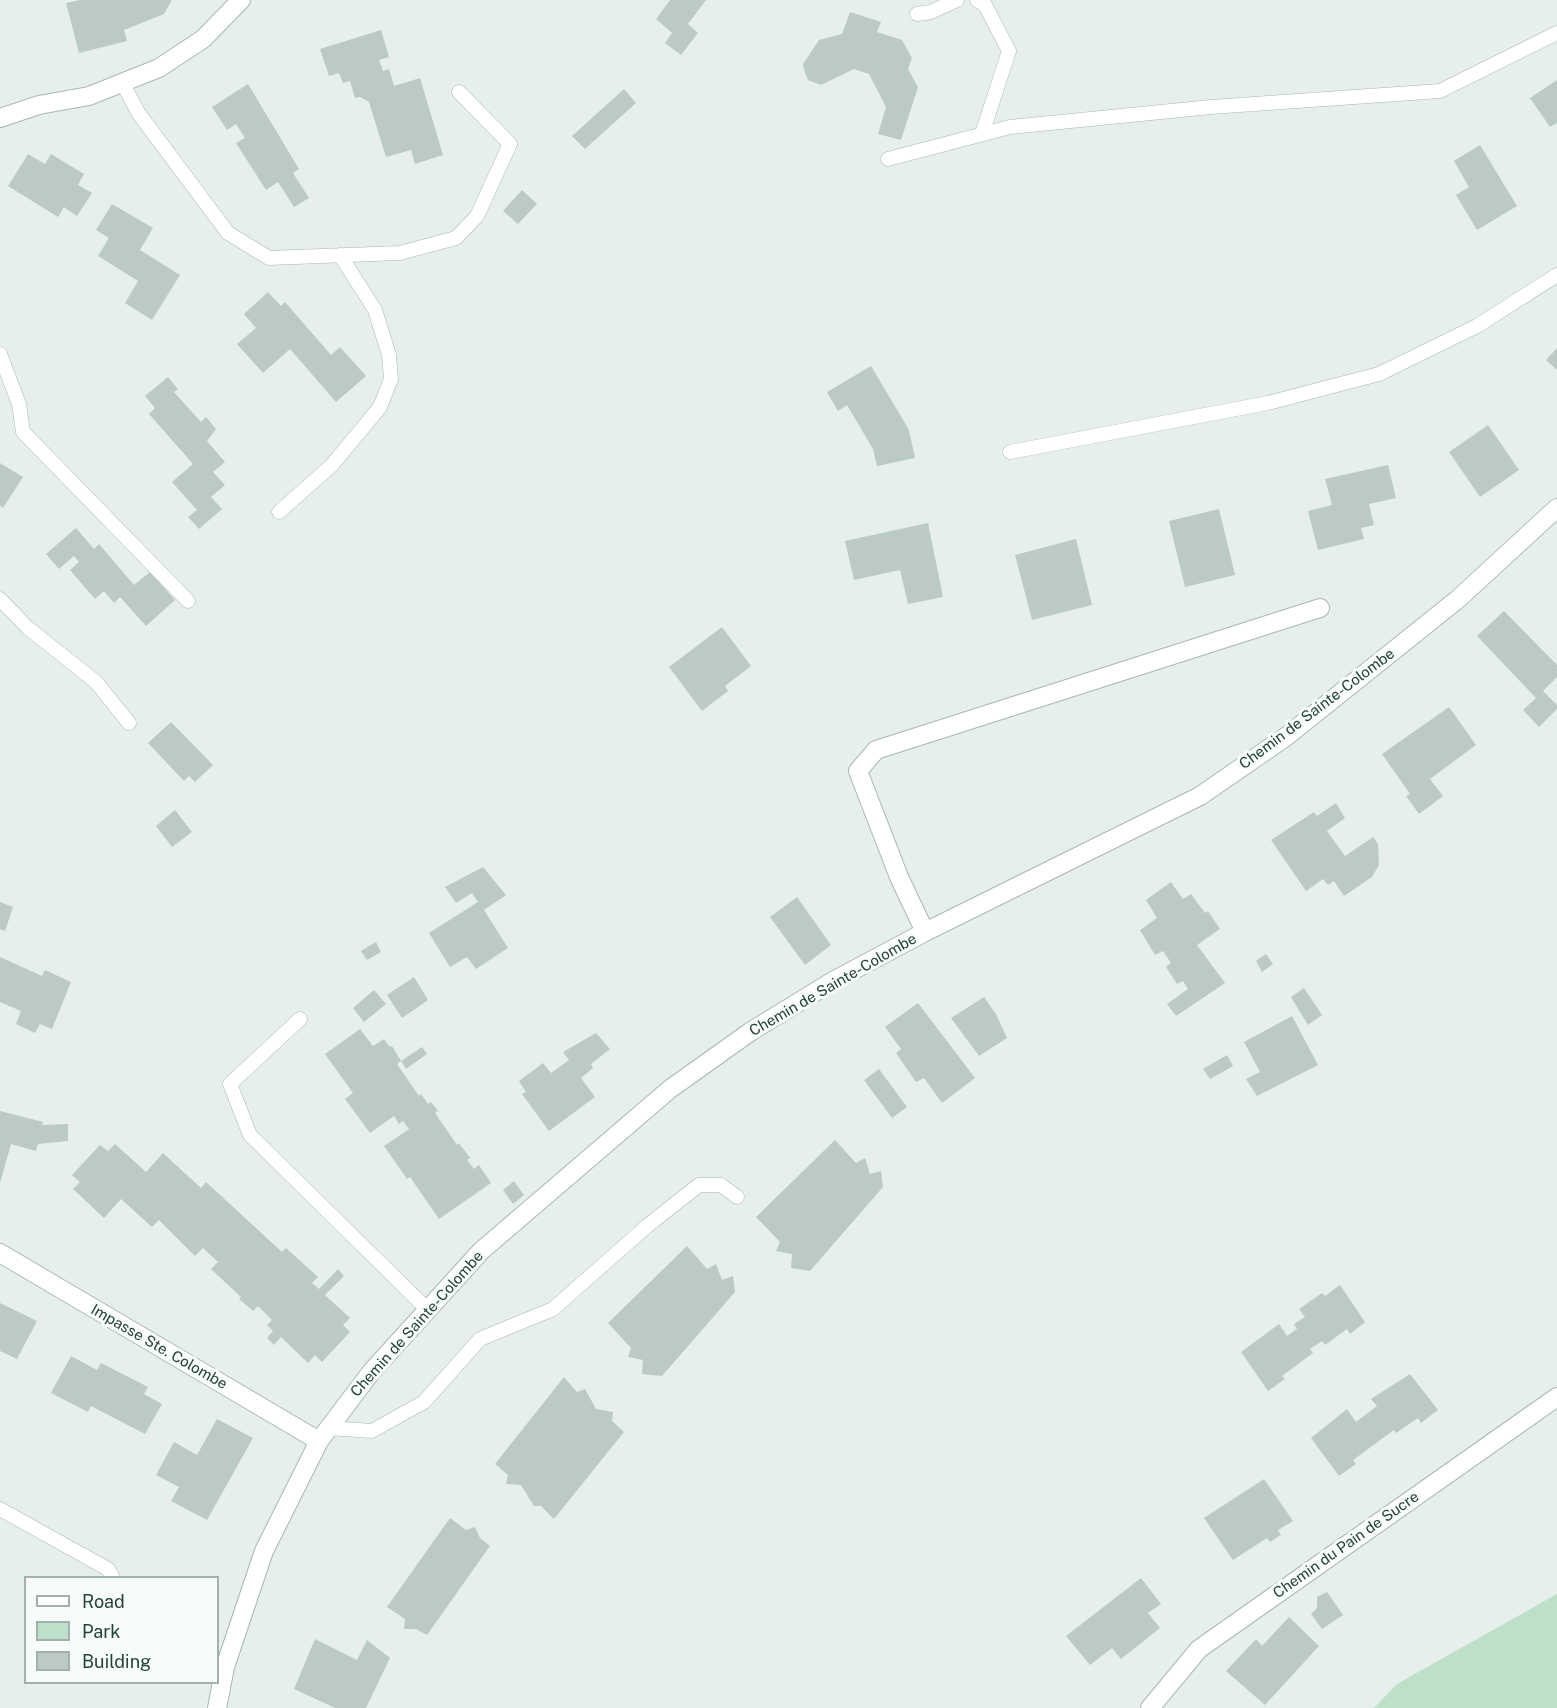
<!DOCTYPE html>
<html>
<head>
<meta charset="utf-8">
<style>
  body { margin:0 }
  #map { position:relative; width:1557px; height:1708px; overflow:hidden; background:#e6efeb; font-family:"Public Sans",sans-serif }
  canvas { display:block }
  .legend { position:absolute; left:24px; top:1576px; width:195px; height:108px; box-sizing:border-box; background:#f7fbf9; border:2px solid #a3b1ad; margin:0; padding:8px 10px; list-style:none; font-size:18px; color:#24423a }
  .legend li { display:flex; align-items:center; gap:12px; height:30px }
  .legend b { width:30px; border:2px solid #a3b1ad }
</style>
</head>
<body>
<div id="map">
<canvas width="1557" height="1708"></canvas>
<ul class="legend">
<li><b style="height:8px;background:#fff"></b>Road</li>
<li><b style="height:16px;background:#bfe0c8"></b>Park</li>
<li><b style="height:16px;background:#bbcac4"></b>Building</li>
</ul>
</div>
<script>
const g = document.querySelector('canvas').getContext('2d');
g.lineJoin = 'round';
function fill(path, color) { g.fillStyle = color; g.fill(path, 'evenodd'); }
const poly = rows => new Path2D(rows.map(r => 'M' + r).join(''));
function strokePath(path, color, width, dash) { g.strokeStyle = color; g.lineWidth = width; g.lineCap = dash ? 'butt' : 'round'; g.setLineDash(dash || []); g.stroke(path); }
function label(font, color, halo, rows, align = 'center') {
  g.font = font + ' "Public Sans",sans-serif'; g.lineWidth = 6; g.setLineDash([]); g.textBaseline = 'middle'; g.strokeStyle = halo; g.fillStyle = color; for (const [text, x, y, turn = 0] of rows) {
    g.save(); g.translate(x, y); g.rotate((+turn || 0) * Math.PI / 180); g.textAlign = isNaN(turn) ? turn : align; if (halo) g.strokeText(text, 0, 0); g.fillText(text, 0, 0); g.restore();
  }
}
fill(poly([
  [1557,1594,1557,1708,1374,1708,1397,1684]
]), '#bfe0c8');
fill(poly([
  [80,0,172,0,164,14,124,30,127,41,79,53,66,3],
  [670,0,706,0,688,24,698,33,681,55,665,43,672,33,656,19],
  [850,12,881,22,877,32,902,40,912,58,908,69,918,87,901,140,878,134,886,107,869,74,854,69,821,85,808,80,805,73,803,64,819,40,842,34],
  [381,30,389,57,379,60,383,71,389,69,394,86,420,78,443,155,415,164,411,150,386,157,369,102,360,97,355,98,350,81,343,83,339,73,329,76,320,49],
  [1557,80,1557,123,1550,127,1530,98],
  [248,84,299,169,293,173,309,198,294,207,278,182,266,190,236,143,245,138,236,124,227,130,212,107],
  [624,89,636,103,585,149,572,136],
  [1480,145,1517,206,1477,230,1456,195,1469,187,1454,161],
  [28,154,45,164,51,154,84,174,78,185,92,193,77,216,64,207,58,217,8,186],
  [522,190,537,204,518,224,503,211],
  [112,204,153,228,140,250,180,275,152,320,125,303,138,281,98,256,109,238,96,230],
  [268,292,281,306,285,302,331,355,340,347,366,376,336,402,290,349,263,373,237,344,256,328,244,314],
  [1557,348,1557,370,1546,360],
  [871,366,909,430,915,458,877,466,873,449,847,405,838,411,827,392],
  [168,377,178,389,174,392,201,422,206,417,216,429,207,441,225,462,213,472,225,485,211,497,222,509,199,529,188,517,197,510,172,482,193,464,149,414,155,408,145,396],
  [1488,425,1519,470,1480,497,1449,452],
  [0,463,23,477,3,508,0,506],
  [1388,465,1396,498,1369,504,1374,525,1361,528,1364,539,1318,550,1308,511,1332,505,1325,479],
  [1219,509,1235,575,1185,587,1169,521],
  [928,523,943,597,908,604,900,570,854,580,845,541],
  [76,528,94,549,99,544,134,585,150,572,175,600,146,626,120,597,114,603,104,591,95,599,70,570,79,562,74,556,59,569,46,554],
  [1076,539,1092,605,1032,620,1015,555],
  [1504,611,1557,665,1557,677,1543,691,1557,705,1557,709,1539,727,1523,710,1536,698,1477,636],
  [722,627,751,666,725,686,728,691,702,711,669,667],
  [1449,707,1476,745,1430,779,1443,796,1419,814,1406,796,1410,794,1382,754],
  [171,722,213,765,195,782,189,776,184,781,148,743],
  [1336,803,1345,818,1327,831,1345,856,1373,837,1378,844,1379,865,1372,877,1344,896,1334,881,1328,885,1323,879,1306,891,1271,840,1314,812,1317,816],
  [175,810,192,832,172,847,156,826],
  [483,867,506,895,484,910,508,948,476,969,467,957,450,967,429,933,478,902,472,893,456,903,445,887],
  [1171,882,1183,899,1191,894,1205,913,1208,911,1220,929,1197,945,1225,983,1176,1016,1167,1004,1188,989,1183,981,1177,984,1166,967,1171,963,1163,951,1155,955,1140,930,1157,918,1146,900],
  [797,897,831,945,805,965,770,917],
  [0,902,13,907,5,931,0,929],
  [376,942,381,952,367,960,361,951],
  [1266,954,1273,964,1262,972,1256,961],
  [0,957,42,976,45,970,71,982,52,1029,40,1024,35,1033,16,1024,21,1011,0,1002],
  [414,977,428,1000,402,1018,387,995],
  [1304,988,1322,1015,1308,1025,1291,997],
  [374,990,386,1004,364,1022,353,1008],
  [984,997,996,1014,1007,1038,979,1056,951,1018],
  [918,1003,975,1078,942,1103,924,1078,916,1082,896,1053,901,1049,885,1027],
  [1292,1016,1318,1065,1257,1096,1246,1079,1260,1072,1244,1042],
  [360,1029,373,1046,384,1039,390,1047,392,1046,401,1061,397,1064,419,1096,421,1094,428,1104,431,1102,438,1111,435,1113,457,1145,459,1143,470,1158,467,1160,474,1169,479,1165,491,1183,439,1219,410,1177,407,1179,384,1146,409,1129,403,1121,399,1124,394,1116,370,1133,345,1099,353,1093,325,1054],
  [596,1033,610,1049,591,1064,593,1068,581,1078,595,1097,549,1131,522,1094,526,1092,519,1081,543,1063,551,1073,569,1060,563,1052],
  [422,1047,427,1054,406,1069,401,1061],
  [1227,1055,1233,1066,1210,1079,1203,1069],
  [879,1069,907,1107,892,1118,864,1080],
  [0,1111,43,1122,42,1125,68,1124,68,1141,38,1144,36,1151,11,1144,0,1183],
  [835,1140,856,1163,865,1158,870,1174,881,1171,883,1187,810,1271,791,1268,792,1254,776,1251,780,1242,756,1217],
  [115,1144,146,1172,163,1153,201,1188,206,1182,282,1252,286,1248,318,1277,312,1283,319,1289,338,1269,344,1276,325,1295,350,1318,343,1325,350,1332,322,1362,315,1355,308,1363,281,1337,274,1345,267,1338,273,1331,267,1325,272,1320,258,1306,253,1311,239,1299,241,1297,211,1269,218,1262,203,1248,195,1256,159,1220,152,1227,121,1199,104,1218,73,1189,80,1182,72,1175,100,1145,108,1151],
  [514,1181,524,1195,513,1204,503,1190],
  [687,1246,707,1269,716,1264,722,1280,733,1276,735,1292,662,1376,642,1374,643,1360,628,1357,631,1348,608,1323],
  [1340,1285,1365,1322,1350,1334,1347,1329,1325,1345,1322,1341,1310,1349,1313,1353,1282,1376,1285,1379,1268,1391,1241,1352,1279,1324,1287,1336,1297,1329,1294,1324,1305,1317,1299,1309,1322,1293,1325,1296],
  [0,1303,37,1321,17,1359,0,1351],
  [71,1356,97,1370,101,1363,148,1387,144,1394,162,1404,145,1434,91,1406,88,1412,51,1393],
  [1410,1374,1438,1410,1421,1423,1418,1418,1396,1433,1394,1430,1353,1460,1356,1464,1339,1476,1311,1438,1347,1409,1356,1422,1377,1406,1371,1399],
  [564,1377,577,1392,585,1389,596,1409,613,1412,612,1421,624,1432,554,1519,541,1506,534,1506,521,1485,506,1484,508,1475,495,1464],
  [217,1419,253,1438,207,1520,171,1501,179,1487,156,1475,174,1442,197,1455],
  [1264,1479,1293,1521,1278,1530,1281,1535,1270,1542,1267,1538,1233,1560,1204,1518],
  [450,1518,466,1530,475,1527,480,1538,490,1546,427,1635,416,1629,404,1629,405,1619,387,1607],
  [1141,1578,1161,1604,1148,1613,1160,1628,1121,1659,1112,1648,1090,1665,1066,1636],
  [1327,1592,1343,1615,1322,1629,1311,1614,1317,1608,1317,1597],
  [1289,1617,1319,1646,1265,1705,1226,1671,1256,1639,1262,1646],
  [315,1639,357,1660,367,1640,390,1658,366,1708,335,1708,294,1689]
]), '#bbcac4');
const service = poly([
  [977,0,985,5,1009,51,982,134],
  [917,14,931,12,957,0],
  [123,84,139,114,228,233,269,258,400,253,456,238,477,216,510,144,459,92],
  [888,159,1010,127,1211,107,1440,91,1557,33],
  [0,354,19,404,23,432,188,601],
  [1010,452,1268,403,1379,374,1477,326,1557,275],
  [279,512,332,465,380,407,391,379,389,355,375,310,340,255],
  [0,599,28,628,96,682,129,723],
  [300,1019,230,1084,250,1135,427,1309],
  [328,1428,372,1431,424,1402,480,1339,553,1309,647,1226,699,1185,721,1185,737,1197],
  [0,1509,108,1569,113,1578]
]);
const minor = poly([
  [0,118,39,105,89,96,159,68,203,39,241,0],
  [925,932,899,877,858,771,876,750,1320,608],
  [0,1253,319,1441],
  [217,1708,225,1667,264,1551,319,1441,372,1371,481,1251,670,1089,750,1032,833,981,925,932,1200,796,1287,736,1458,599,1557,508],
  [1150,1708,1199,1649,1557,1397]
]);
strokePath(service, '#a8b8b2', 15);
strokePath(minor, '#a8b8b2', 20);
strokePath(service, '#fff', 14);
strokePath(minor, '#fff', 18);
label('15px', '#24423a', '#f7fbf9', [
  ["Chemin de Sainte-Colombe",1317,709,-37],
  ["Chemin de Sainte-Colombe",833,985,-30],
  ["Chemin de Sainte-Colombe",417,1324,-48],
  ["Impasse Ste. Colombe",159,1347,30],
  ["Chemin du Pain de Sucre",1346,1545,-35]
]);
</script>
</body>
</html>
